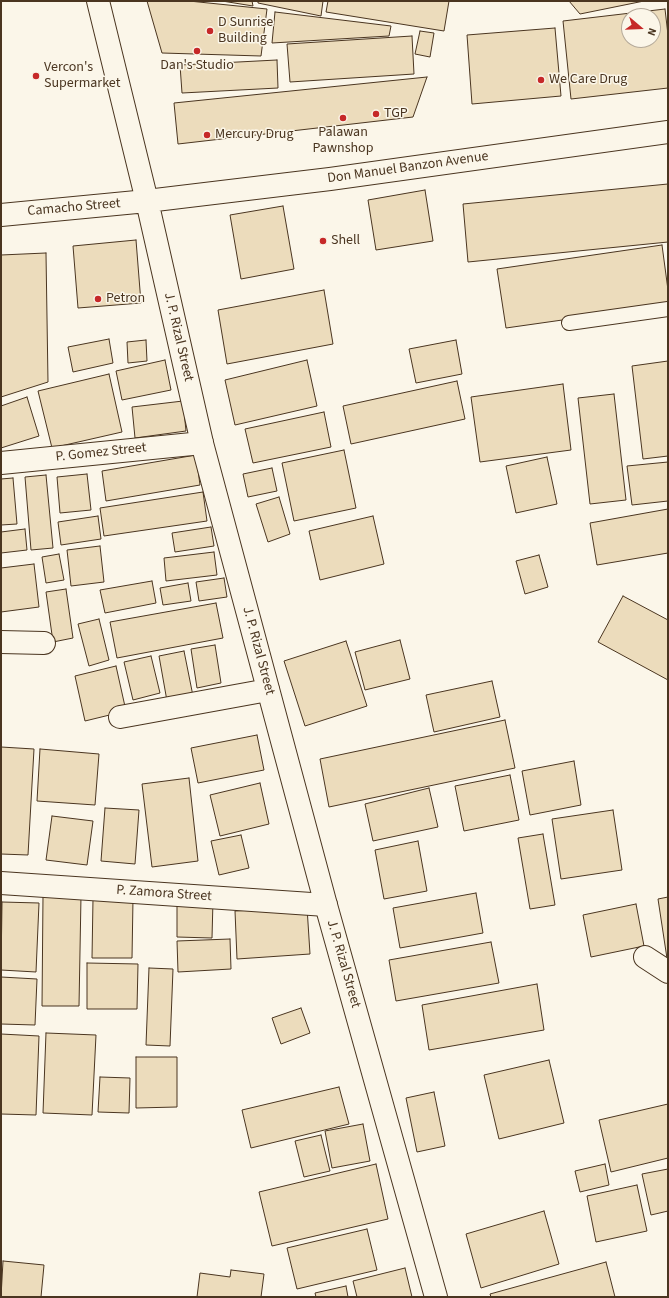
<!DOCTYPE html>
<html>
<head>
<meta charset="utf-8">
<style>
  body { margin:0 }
  #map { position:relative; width:669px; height:1298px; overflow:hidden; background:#fbf6e9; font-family:"Source Sans 3",sans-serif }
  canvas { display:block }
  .frame { position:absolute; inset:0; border:2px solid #4a3520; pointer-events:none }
  .north { position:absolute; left:621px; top:8px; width:40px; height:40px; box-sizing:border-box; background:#fbf6e9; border:1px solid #b4a999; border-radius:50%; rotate:109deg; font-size:11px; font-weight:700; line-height:16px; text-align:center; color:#4a3520 }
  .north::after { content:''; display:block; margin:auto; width:14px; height:18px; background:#c62828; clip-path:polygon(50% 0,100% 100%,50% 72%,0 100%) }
</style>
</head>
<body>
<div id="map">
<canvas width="669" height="1298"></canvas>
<div class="frame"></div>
<div class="north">N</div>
</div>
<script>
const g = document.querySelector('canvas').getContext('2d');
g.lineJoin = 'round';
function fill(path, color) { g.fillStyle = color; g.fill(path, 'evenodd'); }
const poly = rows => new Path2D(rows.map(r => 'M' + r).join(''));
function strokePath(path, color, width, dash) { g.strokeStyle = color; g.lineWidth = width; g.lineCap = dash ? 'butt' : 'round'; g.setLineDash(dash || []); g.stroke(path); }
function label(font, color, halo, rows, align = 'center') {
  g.font = font + ' "Source Sans 3",sans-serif'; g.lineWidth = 3; g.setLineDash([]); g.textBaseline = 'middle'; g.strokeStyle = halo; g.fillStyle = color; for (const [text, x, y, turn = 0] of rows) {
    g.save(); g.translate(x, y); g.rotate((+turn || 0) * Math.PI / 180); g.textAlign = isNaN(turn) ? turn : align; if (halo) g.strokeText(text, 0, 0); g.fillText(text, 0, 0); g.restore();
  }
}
const building = poly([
  [147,1,189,1,267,9,261,56,162,53,147,1],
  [222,1,252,1,253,6,222,1],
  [258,1,323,1,321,16,258,3,258,1],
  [328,1,449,1,444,31,326,12,328,1],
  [569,1,644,1,580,14,569,1],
  [665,9,668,35,668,88,571,99,563,21,665,9],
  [629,16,653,16,653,40,629,40,629,16],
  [275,12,391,26,389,36,272,43,275,12],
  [555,28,561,96,472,104,467,35,555,28],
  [420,31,434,33,430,57,415,54,420,31],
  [412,36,414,74,290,82,287,44,412,36],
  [277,60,278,88,182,93,180,65,277,60],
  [427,77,413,117,178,144,174,103,427,77],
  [668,184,668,242,468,262,463,204,668,184],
  [425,190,433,241,376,250,368,200,425,190],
  [283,206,294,269,241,279,230,215,283,206],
  [136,240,141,303,78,308,73,246,136,240],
  [662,245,668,290,668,305,506,328,497,269,662,245],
  [46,253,48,382,1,397,1,255,46,253],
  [324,290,333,344,227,364,218,310,324,290],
  [109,339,113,363,73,372,68,347,109,339],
  [146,340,147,361,128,363,127,342,146,340],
  [456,340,462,374,416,383,409,349,456,340],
  [165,360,171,390,122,400,116,371,165,360],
  [307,360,317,406,235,425,225,380,307,360],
  [668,361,668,456,643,459,632,366,668,361],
  [109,374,122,432,52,448,38,391,109,374],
  [457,381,465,419,351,444,343,406,457,381],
  [563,384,571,450,480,462,471,397,563,384],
  [614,394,626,500,590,504,578,398,614,394],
  [27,397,39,436,1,448,1,406,27,397],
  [183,401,186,431,135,438,132,407,183,401],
  [324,412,331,447,253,463,245,429,324,412],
  [344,450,356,508,294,521,282,463,344,450],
  [196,455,200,485,106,501,102,471,196,455],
  [547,457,557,504,516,513,506,466,547,457],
  [668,462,668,501,632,505,627,466,668,462],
  [272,468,277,491,248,497,243,474,272,468],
  [87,474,91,510,60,513,57,477,87,474],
  [46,475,53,548,31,550,25,477,46,475],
  [13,478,17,524,1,525,1,479,13,478],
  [203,492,207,521,104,536,100,508,203,492],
  [279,497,290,534,268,542,256,504,279,497],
  [668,509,668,553,597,565,590,523,668,509],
  [98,516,101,539,61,545,58,522,98,516],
  [373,516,384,564,320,580,309,531,373,516],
  [211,527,214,546,175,552,172,533,211,527],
  [25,529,27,550,1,553,1,532,25,529],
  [100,546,104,582,71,586,67,550,100,546],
  [214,552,217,575,166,581,164,558,214,552],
  [59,554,64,580,46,583,42,557,59,554],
  [539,555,548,587,525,594,516,561,539,555],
  [34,564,39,607,1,612,1,568,34,564],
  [224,578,227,597,199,601,196,582,224,578],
  [152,581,156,603,105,613,100,590,152,581],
  [188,583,191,601,163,605,160,588,188,583],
  [66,589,73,638,53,642,46,592,66,589],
  [623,596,668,620,668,680,598,642,623,596],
  [216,603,223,638,117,658,110,622,216,603],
  [99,619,109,660,89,666,78,624,99,619],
  [400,640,410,679,365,690,355,652,400,640],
  [346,641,367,706,305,726,284,661,346,641],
  [215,645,221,683,197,688,191,649,215,645],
  [184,651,193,696,167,701,159,656,184,651],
  [151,656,160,693,133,700,124,662,151,656],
  [116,666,126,711,85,721,75,676,116,666],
  [492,681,500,717,434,732,426,695,492,681],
  [505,720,515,768,329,807,320,759,505,720],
  [257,735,264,770,198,783,191,748,257,735],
  [1,747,34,749,28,855,1,854,1,747],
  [40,749,99,754,95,805,37,801,40,749],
  [574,761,581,805,530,815,522,771,574,761],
  [510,775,519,820,464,831,455,786,510,775],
  [189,778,198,861,152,867,142,784,189,778],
  [260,783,269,824,220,836,210,795,260,783],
  [429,788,438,827,373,841,365,804,429,788],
  [105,808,139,810,135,864,101,861,105,808],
  [613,810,622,870,561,879,552,819,613,810],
  [52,816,93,821,87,865,46,860,52,816],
  [543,834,555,905,530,909,518,838,543,834],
  [241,835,249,868,219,875,211,841,241,835],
  [418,841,427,891,384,899,375,850,418,841],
  [476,893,483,933,400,948,393,908,476,893],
  [43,896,81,896,79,1006,42,1006,43,896],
  [668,897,668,965,658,899,668,897],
  [93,899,133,899,132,958,92,958,93,899],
  [177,899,213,900,212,938,177,937,177,899],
  [2,902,39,903,36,972,1,970,2,902],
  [636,904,644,946,591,957,583,915,636,904],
  [307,907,310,954,237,959,235,911,307,907],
  [230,939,231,969,178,972,177,941,230,939],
  [491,942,499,983,396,1001,389,960,491,942],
  [87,963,138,964,137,1009,87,1009,87,963],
  [149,968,173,969,170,1046,146,1045,149,968],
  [1,977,37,979,35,1025,1,1024,1,977],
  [537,984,544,1030,429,1050,422,1005,537,984],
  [301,1008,310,1033,281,1044,272,1018,301,1008],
  [46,1033,96,1035,92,1115,43,1113,46,1033],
  [1,1034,39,1036,36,1115,1,1114,1,1034],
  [136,1057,177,1057,177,1107,136,1108,136,1057],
  [549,1060,564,1123,499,1139,484,1075,549,1060],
  [100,1077,130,1078,129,1113,98,1112,100,1077],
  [339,1087,349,1124,251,1148,242,1110,339,1087],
  [434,1092,445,1146,417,1152,406,1098,434,1092],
  [668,1104,668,1158,611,1172,599,1120,668,1104],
  [363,1124,370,1161,332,1168,325,1131,363,1124],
  [321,1135,330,1171,304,1177,295,1141,321,1135],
  [376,1164,388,1219,272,1246,259,1192,376,1164],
  [605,1164,609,1185,580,1192,575,1171,605,1164],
  [668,1169,668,1211,651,1215,642,1174,668,1169],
  [637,1185,647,1231,596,1242,587,1196,637,1185],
  [544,1211,559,1264,481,1288,466,1234,544,1211],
  [367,1229,377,1270,297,1289,287,1248,367,1229],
  [3,1261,44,1265,41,1297,1,1297,3,1261],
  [606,1262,615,1297,491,1297,490,1294,606,1262],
  [405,1268,412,1297,357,1297,353,1281,405,1268],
  [231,1270,264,1274,261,1297,197,1297,200,1273,230,1277,231,1270],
  [346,1286,348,1297,316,1297,315,1293,346,1286]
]);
fill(building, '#ecdcbc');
strokePath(building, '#4a3520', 1);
const lane = poly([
  [569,323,668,309]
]);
const street = poly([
  [98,1,147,201],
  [1,463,202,443],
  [1,642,44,643],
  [120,717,268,690],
  [1,883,326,905],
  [645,957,668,972]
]);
const secondary = poly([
  [147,201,202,443,326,905,436,1297],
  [1,215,147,201,330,179,668,132]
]);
strokePath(lane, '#4a3520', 16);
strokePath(street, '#4a3520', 24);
strokePath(secondary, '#4a3520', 24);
strokePath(lane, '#fbf6e9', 14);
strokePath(street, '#fbf6e9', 22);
strokePath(secondary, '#fbf6e9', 22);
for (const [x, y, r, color] of [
  [210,31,4,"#c62828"],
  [197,51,4,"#c62828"],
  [36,76,4,"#c62828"],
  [541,80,4,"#c62828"],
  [376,114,4,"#c62828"],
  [343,118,4,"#c62828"],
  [207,135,4,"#c62828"],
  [323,241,4,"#c62828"],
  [98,299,4,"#c62828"]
]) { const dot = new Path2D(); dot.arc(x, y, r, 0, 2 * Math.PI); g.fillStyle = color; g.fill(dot); strokePath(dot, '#fbf6e9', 1.5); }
label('14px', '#4a3520', '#fbf6e9', [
  ["D Sunrise",218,23],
  ["Building",218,39],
  ["Dan's Studio",197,66,"center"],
  ["Vercon's",44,68],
  ["Supermarket",44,84],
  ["We Care Drug",549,80],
  ["TGP",384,114],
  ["Palawan",343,133,"center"],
  ["Pawnshop",343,149,"center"],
  ["Mercury Drug",215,135],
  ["Shell",331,241],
  ["Petron",106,299]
], 'left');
label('14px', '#4a3520', '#fbf6e9', [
  ["Don Manuel Banzon Avenue",408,168,-8],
  ["Camacho Street",74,208,-5],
  ["J. P. Rizal Street",178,337,77],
  ["P. Gomez Street",101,453,-6],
  ["J. P. Rizal Street",258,651,75],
  ["P. Zamora Street",164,894,4],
  ["J. P. Rizal Street",343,964,74]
]);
</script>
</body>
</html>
